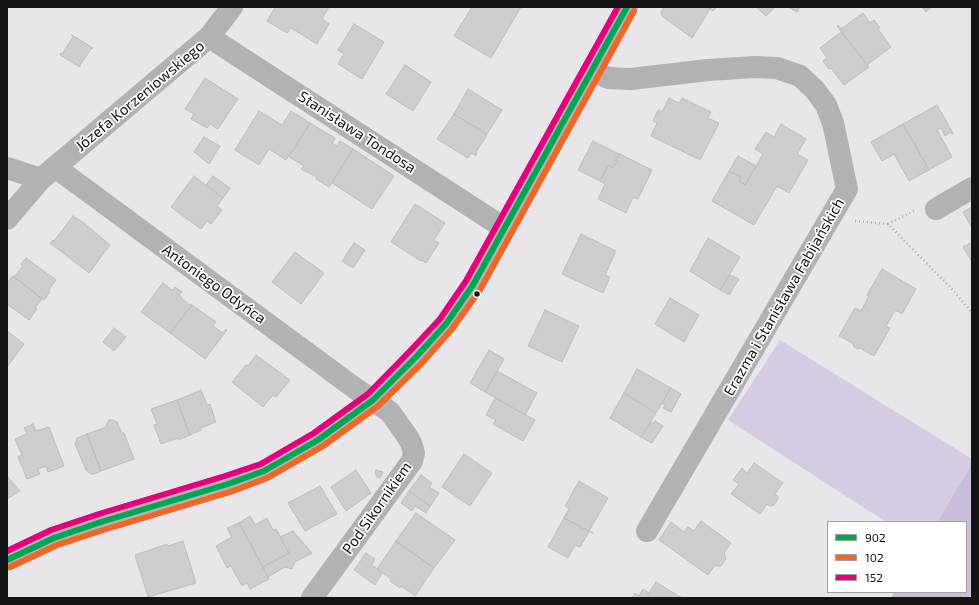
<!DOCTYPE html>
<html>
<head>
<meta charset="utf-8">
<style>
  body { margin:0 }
  #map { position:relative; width:979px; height:605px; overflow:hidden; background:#e8e6eb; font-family:"Exo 2",sans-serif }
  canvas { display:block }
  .frame { position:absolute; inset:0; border:8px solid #131215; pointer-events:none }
  .legend { position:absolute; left:827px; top:521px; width:140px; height:72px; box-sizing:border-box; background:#fff; border:1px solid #a1a0a1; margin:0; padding:5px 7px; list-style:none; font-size:12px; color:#131215 }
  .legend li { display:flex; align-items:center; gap:8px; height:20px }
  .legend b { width:20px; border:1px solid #a1a0a1 }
</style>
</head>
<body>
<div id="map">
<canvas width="979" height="605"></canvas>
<div class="frame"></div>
<ul class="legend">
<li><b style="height:5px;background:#00a651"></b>902</li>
<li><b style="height:5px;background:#f26522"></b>102</li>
<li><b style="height:5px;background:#e5007d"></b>152</li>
</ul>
</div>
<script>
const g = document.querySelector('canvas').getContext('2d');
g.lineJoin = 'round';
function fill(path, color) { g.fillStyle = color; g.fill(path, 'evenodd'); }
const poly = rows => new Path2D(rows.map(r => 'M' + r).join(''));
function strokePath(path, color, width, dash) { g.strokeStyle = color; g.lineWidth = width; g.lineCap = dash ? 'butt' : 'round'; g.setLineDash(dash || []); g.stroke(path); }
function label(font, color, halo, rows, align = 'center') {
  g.font = font + ' "Exo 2",sans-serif'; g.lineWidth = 3.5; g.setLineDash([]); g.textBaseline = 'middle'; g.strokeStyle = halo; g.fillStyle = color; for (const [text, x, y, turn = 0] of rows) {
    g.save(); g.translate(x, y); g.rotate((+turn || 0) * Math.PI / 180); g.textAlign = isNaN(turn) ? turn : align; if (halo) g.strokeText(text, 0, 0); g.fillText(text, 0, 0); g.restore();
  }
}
fill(poly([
  [780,340,972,459,972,464,937,522,886,522,728,420]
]), '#d5cce2');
fill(poly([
  [972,464,972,598,891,598,894,592,966,592,966,522,937,522]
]), '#c9bdd9');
const building = poly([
  [275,7,329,7,322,19,329,24,317,44,291,28,287,33,267,21,275,7],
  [472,7,521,7,491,58,454,36,472,7],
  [664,7,708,7,710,9,692,38,662,16,661,13,664,7],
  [708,7,717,7,713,11,708,7],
  [756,7,775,7,766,16,756,7],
  [788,7,800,7,797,12,788,7],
  [922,7,932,7,926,12,922,7],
  [863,13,870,23,874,20,880,28,878,29,891,47,867,65,837,26,838,25,841,29,863,13],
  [354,24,384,42,362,79,338,64,344,54,338,50,354,24],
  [841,32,869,67,844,85,831,68,829,69,823,61,827,58,820,48,841,32],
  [72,35,93,48,91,49,80,65,80,67,60,55,61,53,62,54,73,37,72,36,72,35],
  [405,65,431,82,413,111,386,94,405,65],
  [205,78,238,99,218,129,210,124,207,128,191,119,194,114,185,109,205,78],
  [468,89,502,110,487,134,454,114,468,89],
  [669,98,679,103,682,98,711,112,708,118,719,123,700,160,651,136,657,123,653,121,658,110,662,112,669,98],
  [937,105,953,133,952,134,951,132,945,136,941,128,937,130,952,157,929,170,903,124,937,105],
  [259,111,282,125,291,111,310,123,286,160,269,149,259,165,235,150,259,111],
  [454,114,487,135,476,152,477,153,476,156,471,153,468,158,437,139,454,114],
  [310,123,335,138,332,143,337,146,340,141,353,149,329,187,316,179,317,177,301,169,304,166,289,157,310,123],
  [781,124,806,139,797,154,808,160,789,193,777,186,754,225,712,201,729,171,741,177,739,181,745,185,763,154,755,149,766,132,774,137,781,124],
  [903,124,929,170,909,181,894,154,882,161,871,142,903,124],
  [204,137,220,146,209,164,194,152,204,137],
  [593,141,619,154,612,167,608,165,600,181,578,170,593,141],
  [353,149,394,176,372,209,332,183,353,149],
  [620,154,652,170,638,199,633,197,626,213,598,199,605,184,600,181,608,165,613,168,620,154],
  [738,156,756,166,745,185,739,181,741,177,729,171,738,156],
  [194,176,223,198,217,206,222,210,211,224,207,221,201,229,171,207,194,176],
  [213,176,230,188,223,198,206,185,213,176],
  [415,204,445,223,434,240,439,243,426,263,422,260,421,261,391,242,415,204],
  [972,207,972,228,963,212,972,207],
  [73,216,84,223,110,245,89,273,50,243,53,240,54,241,73,216],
  [581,234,616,251,605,275,610,277,603,293,562,274,581,234],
  [708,238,740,257,720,290,690,271,708,238],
  [972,242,972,262,963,247,972,242],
  [354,243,365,250,353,268,342,261,354,243],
  [295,252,324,273,301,304,272,282,295,252],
  [26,258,56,280,49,290,50,292,44,300,14,277,23,266,21,264,26,258],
  [882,269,916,289,902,314,895,310,886,326,890,328,874,356,860,348,858,349,853,346,854,344,839,336,855,308,861,311,869,296,867,295,882,269],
  [730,275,739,279,729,295,720,290,730,275],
  [13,276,42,299,35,308,37,309,29,320,7,304,7,288,10,285,7,283,13,276],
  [163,283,172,290,175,287,182,292,179,295,182,298,182,299,190,305,192,305,170,333,141,312,163,283],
  [670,298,699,315,684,342,655,324,670,298],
  [192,305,216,322,213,326,223,333,226,329,227,330,205,359,170,333,192,305],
  [545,310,579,326,562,362,528,346,545,310],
  [114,328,126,337,114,351,103,342,114,328],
  [7,331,24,344,7,367,7,331],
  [489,350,504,359,485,392,470,383,489,350],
  [256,355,290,380,276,397,273,395,263,407,232,382,246,365,248,366,256,355],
  [637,369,671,388,656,413,624,393,637,369],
  [497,371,537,393,525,415,485,392,497,371],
  [671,388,681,394,671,412,663,408,665,405,662,403,671,388],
  [201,390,207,405,210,404,216,422,201,428,201,430,190,435,177,400,201,390],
  [624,393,656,413,641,437,610,418,624,393],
  [495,398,535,420,523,441,493,424,496,420,486,415,495,398],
  [177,400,190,435,179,440,178,438,161,444,154,425,157,424,151,409,177,400],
  [109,420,113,420,117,422,122,433,124,433,134,459,101,471,87,434,106,427,107,423,109,420],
  [655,421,663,426,652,443,641,437,651,422,653,424,655,421],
  [33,424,36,431,49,427,64,466,48,472,46,466,38,469,40,474,27,479,18,457,22,455,15,439,27,434,24,428,33,424],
  [87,434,101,471,94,474,91,474,86,470,75,444,77,438,87,434],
  [464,454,492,473,470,506,442,487,464,454],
  [754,463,783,483,775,494,778,496,778,499,774,505,770,506,767,504,760,514,731,494,739,484,733,480,742,468,747,473,754,463],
  [356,470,371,493,346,511,331,487,356,470],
  [376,470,383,472,380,478,377,477,375,472,376,470],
  [421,475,432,483,429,487,439,493,430,506,409,491,421,475],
  [7,476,20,491,7,499,7,476],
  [579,481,608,498,589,531,593,533,564,518,569,509,565,506,579,481],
  [320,486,337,514,305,531,288,503,320,486],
  [409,491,430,506,426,513,415,506,412,511,401,503,409,491],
  [416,513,455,540,434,568,396,541,416,513],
  [250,516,255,525,267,518,273,530,276,529,289,553,263,567,239,523,250,516],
  [564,518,589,532,580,547,575,545,568,558,548,547,564,518],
  [701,521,731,543,724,553,725,555,726,559,721,566,717,566,715,565,708,575,659,540,671,522,684,532,688,527,694,531,701,521],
  [239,523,269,579,250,589,247,583,242,586,231,566,227,568,216,546,232,537,227,528,239,523],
  [293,531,312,553,295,562,292,569,285,567,268,577,263,567,289,553,280,537,293,531],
  [183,541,196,583,148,597,135,555,167,544,168,546,183,541],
  [396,541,434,568,415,596,401,586,400,588,390,581,391,579,377,569,396,541],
  [366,553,375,559,372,565,382,573,375,585,354,570,366,553],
  [656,582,682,598,632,598,635,593,639,596,643,589,649,593,656,582]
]);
fill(building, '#cdccd0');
strokePath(building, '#bebcc0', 1);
strokePath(poly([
  [855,221,888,224,952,289,972,313],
  [888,224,914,211]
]), '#aaaaab', 2.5, [1, 3]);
strokePath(poly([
  [209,37,504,228],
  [592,70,608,78,631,79,708,70,755,67,777,68,800,76,815,90,826,105,833,123,847,189,647,531],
  [55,167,356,389,373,400,390,412,407,436,411,443,414,453,412,461,312,598],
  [7,168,41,179],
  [936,209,972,188],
  [7,219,41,179,209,37,232,7],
  [7,560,54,538,101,522,228,484,264,471,318,440,373,400,416,357,446,324,473,285,627,7]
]), '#b2b1b4', 22);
strokePath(poly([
  [7,560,54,538,101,522,228,484,264,471,318,440,373,400,416,357,446,324,473,285,627,7]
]), '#00a651', 6);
strokePath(poly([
  [10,567,57,545,103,530,230,492,267,478,323,446,378,406,422,363,452,329,480,290,634,11]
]), '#f26522', 6);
strokePath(poly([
  [7,551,51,530,99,514,225,476,261,464,314,433,368,394,410,351,440,319,466,281,618,7]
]), '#e5007d', 6);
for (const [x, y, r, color] of [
  [477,294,3.5,"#131215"]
]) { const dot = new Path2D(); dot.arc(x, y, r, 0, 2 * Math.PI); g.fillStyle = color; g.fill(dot); strokePath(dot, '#fff', 1.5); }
label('15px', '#131215', '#fff', [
  ["Józefa Korzeniowskiego",140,96,-40],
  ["Stanisława Tondosa",357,132,33],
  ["Antoniego Odyńca",214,284,36],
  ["Erazma i Stanisława Fabijańskich",784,297,-60],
  ["Pod Sikornikiem",377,508,-55]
]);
</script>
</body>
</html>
